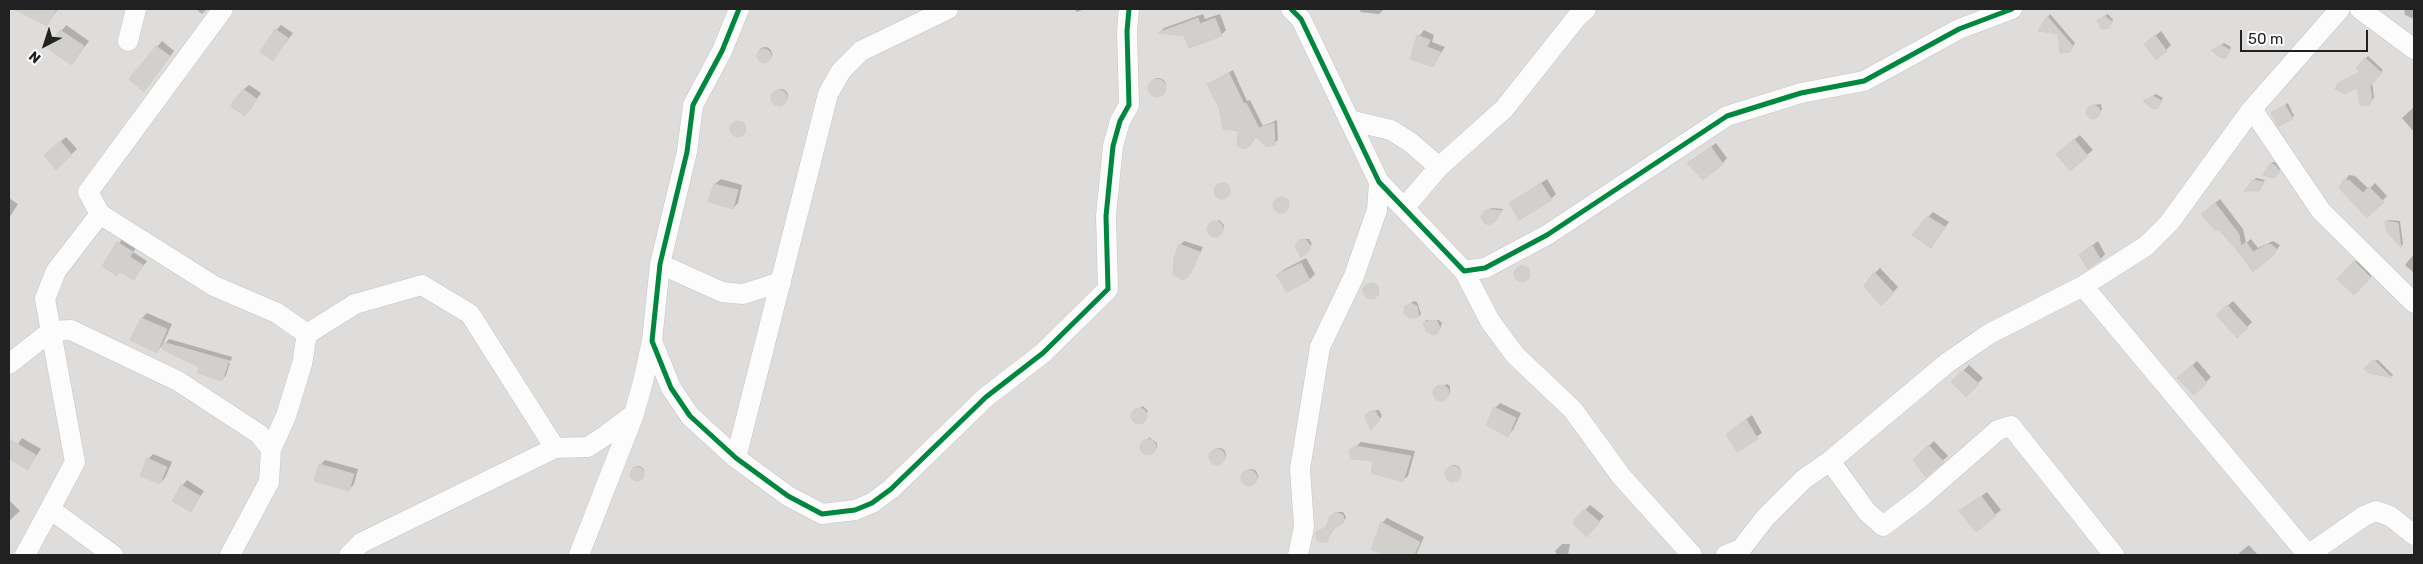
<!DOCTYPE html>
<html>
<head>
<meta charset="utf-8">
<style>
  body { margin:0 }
  #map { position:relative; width:2423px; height:564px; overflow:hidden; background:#efede9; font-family:Rubik,sans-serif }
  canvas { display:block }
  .frame { position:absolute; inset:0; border:10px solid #212121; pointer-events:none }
  .north { position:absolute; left:20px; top:20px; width:50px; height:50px; -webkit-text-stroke:4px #fff; paint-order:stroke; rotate:220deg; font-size:14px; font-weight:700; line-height:20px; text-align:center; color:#212121 }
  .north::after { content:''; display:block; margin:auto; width:18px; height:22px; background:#212121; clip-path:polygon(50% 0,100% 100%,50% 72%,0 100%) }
  .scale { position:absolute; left:2240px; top:30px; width:128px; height:22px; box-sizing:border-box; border:2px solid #212121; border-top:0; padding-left:6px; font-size:15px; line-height:18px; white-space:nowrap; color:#212121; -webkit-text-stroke:4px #fff; paint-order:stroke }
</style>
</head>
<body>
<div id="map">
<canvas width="2423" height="564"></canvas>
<div class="frame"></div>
<div class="north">N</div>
<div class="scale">50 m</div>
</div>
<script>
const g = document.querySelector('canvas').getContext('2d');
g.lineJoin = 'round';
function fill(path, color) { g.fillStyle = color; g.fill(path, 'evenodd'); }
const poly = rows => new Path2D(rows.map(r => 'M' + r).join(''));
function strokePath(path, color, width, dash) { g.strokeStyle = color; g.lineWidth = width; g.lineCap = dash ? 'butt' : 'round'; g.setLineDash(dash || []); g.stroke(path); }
fill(poly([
  [9,9,2414,9,2414,555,9,555]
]), '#dedddb');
fill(poly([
  [28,9,58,9,47,24,25,13],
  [196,9,207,9,202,14],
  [1074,9,1085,9,1077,12],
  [1361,9,1384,9,1379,14,1360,12],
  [2404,9,2414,9,2414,19,2405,15],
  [1203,14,1205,19,1220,14,1226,30,1221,35,1160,32,1164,28],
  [2050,14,2075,43,2070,51,2059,33,2040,30],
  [2108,14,2113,20,2111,25,2098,20],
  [66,25,89,41,72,63,49,48],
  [281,25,293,33,273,59,276,30],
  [1424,30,1434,35,1432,42,1445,47,1433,66,1412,59,1419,36],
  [2161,31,2171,45,2166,50,2145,44],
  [162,41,174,51,144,90,131,79],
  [2224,43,2231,47,2227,55,2213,50],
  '758 54a7 7 0 1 1 14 0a7 7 0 1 1-14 0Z',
  [2368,56,2383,70,2372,82,2374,97,2369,105,2358,86,2362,71,2358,68],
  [1233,70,1247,101,1250,100,1263,126,1277,120,1278,140,1274,143,1239,130,1209,84],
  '1150 86a8 8 0 1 1 16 0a8 8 0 1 1-16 0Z',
  [249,85,261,93,250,109,243,90],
  '774 96a7 7 0 1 1 14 0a7 7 0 1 1-14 0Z',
  [2156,94,2163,98,2157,108,2145,101],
  [2288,103,2294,116,2292,118,2272,113],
  [2101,104,2102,109,2094,117,2087,112,2092,105],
  [2414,107,2414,132,2402,118],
  '732 128a7 7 0 1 1 14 0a7 7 0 1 1-14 0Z',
  [2080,135,2093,150,2070,169,2063,149],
  [66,137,77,149,57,168,51,150],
  [1716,143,1727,158,1722,164,1689,163],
  [2273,162,2278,163,2281,168,2274,176,2271,164],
  [2349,175,2355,176,2369,189,2375,183,2387,196,2367,216,2345,180],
  [2256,178,2265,180,2261,187,2246,190],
  [721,179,742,185,738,203,733,208,710,202,715,184],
  [1547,179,1556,194,1551,199,1511,203],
  '1216 190a7 7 0 1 1 14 0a7 7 0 1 1-14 0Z',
  '1275 204a7 7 0 1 1 14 0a7 7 0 1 1-14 0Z',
  [9,198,18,204,9,218],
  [2220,199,2243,229,2246,243,2251,239,2258,248,2273,241,2280,245,2273,255,2253,270,2207,210],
  [1492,208,1503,209,1497,218,1487,211],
  [1933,212,1949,222,1931,246,1928,217],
  [1219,220,1224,225,1223,231,1211,236,1210,226],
  [2388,220,2400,221,2403,244,2401,246,2388,231,2386,222],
  [123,238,137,247,133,252,147,261,134,278,121,271,103,265],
  [1301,239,1309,239,1312,244,1302,256,1298,242],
  [1184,241,1203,247,1191,272,1180,245],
  [2098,241,2105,254,2100,260,2086,250],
  [2414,254,2414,273,2405,265],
  [2360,257,2375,272,2354,293,2339,278],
  [1306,258,1315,274,1310,279,1287,291,1278,275,1283,270],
  '1516 273a7 7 0 1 1 14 0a7 7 0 1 1-14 0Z',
  [1880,268,1898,287,1881,305,1875,273],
  '1365 290a7 7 0 1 1 14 0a7 7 0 1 1-14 0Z',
  [1414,301,1417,302,1421,314,1419,316,1408,305],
  [2233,301,2252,322,2237,337,2223,310],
  [147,313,172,324,162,346,157,351,142,318],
  [1426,320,1439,320,1442,323,1440,329,1438,331,1424,322],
  [169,339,232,357,231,361,167,343,170,347,230,363,226,375,222,380,165,344],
  [2378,360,2393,375,2392,376,2370,372,2366,368,2371,361],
  [2197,361,2211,377,2206,382,2179,378],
  [1969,365,1983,378,1966,395,1952,382],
  [1447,384,1450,386,1450,393,1445,398,1436,397,1436,390],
  [1500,403,1521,413,1513,430,1508,435,1495,408],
  [1143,406,1148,411,1145,420,1142,423,1137,422,1133,416,1134,412],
  [1379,410,1382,416,1372,428,1368,413,1371,411],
  [1752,415,1762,433,1737,450,1727,434],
  [1149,437,1157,443,1157,447,1149,454,1144,452,1142,449],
  [22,438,41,449,28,468,9,457],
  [1934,441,1948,456,1927,475,1914,460],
  [1361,442,1415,451,1408,476,1403,480,1374,459,1354,459,1350,452],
  '1212 455a7 7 0 1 1 14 0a7 7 0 1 1-14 0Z',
  [153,454,172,462,165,478,160,483,148,459],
  [325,460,358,469,354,484,349,490,320,465],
  '1447 472a7 7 0 1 1 14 0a7 7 0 1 1-14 0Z',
  '632 472a6 6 0 1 1 12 0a6 6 0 1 1-12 0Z',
  '1244 476a7 7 0 1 1 14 0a7 7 0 1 1-14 0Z',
  [187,480,204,491,191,510,182,486],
  [1987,492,2001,510,1976,530,1960,511],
  [9,500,20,511,9,521],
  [1590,505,1604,516,1592,530,1575,520],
  [1335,512,1343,512,1346,517,1342,524,1334,528,1327,541,1318,532,1328,526],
  [1387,518,1424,537,1416,555,1388,555,1373,548,1382,523],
  [1562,544,1570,544,1568,555,1557,555,1555,551],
  [2249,545,2258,555,2237,555]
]), '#0003');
const building = poly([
  [14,9,56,9,47,26,14,9],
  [2047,16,2073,46,2070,52,2060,53,2058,34,2038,31,2047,16],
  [2105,16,2112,22,2109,28,2101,29,2097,20,2105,16],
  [1198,18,1200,24,1215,18,1222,36,1189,48,1184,36,1157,33,1198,18],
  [275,29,288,38,273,61,260,52,275,29],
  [60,30,84,46,72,65,47,48,60,30],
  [1417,35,1430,40,1427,47,1441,52,1433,67,1410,59,1417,35],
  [2155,35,2167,51,2156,60,2144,44,2155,35],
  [2221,45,2230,50,2225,59,2219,57,2211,50,2221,45],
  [156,46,170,56,144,92,129,79,156,46],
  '757 56a7 7 0 1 1 14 0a7 7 0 1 1-14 0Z',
  [2365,58,2382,73,2370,86,2372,100,2369,106,2360,105,2357,88,2344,94,2335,89,2338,83,2360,72,2356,68,2365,58],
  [1229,73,1244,104,1246,103,1259,128,1274,123,1275,145,1267,147,1256,137,1249,147,1243,149,1237,146,1238,131,1223,129,1219,108,1207,84,1229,73],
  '1148 88a9 9 0 1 1 18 0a9 9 0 1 1-18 0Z',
  [243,89,257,99,245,116,230,106,243,89],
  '771 98a8 8 0 1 1 16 0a8 8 0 1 1-16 0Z',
  [2153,96,2162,101,2157,109,2151,108,2143,101,2153,96],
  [2285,105,2293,119,2278,127,2271,113,2285,105],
  '2086 112a7 7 0 1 1 14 0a7 7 0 1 1-14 0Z',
  '730 129a8 8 0 1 1 16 0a8 8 0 1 1-16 0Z',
  [2074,139,2088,156,2070,171,2056,154,2074,139],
  [60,141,72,155,56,170,44,155,60,141],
  [1711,147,1723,164,1703,180,1687,163,1711,147],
  [2270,164,2275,165,2280,172,2274,178,2263,175,2270,164],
  [2344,179,2350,181,2363,193,2369,187,2384,202,2367,218,2339,188,2344,179],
  [2253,180,2264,182,2259,191,2244,191,2253,180],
  [1541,183,1552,200,1519,220,1509,203,1541,183],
  '1214 191a8 8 0 1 1 16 0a8 8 0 1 1-16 0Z',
  [714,184,738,190,733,209,708,202,714,184],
  '1273 205a8 8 0 1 1 16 0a8 8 0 1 1-16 0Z',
  [2215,203,2239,234,2241,246,2246,242,2253,252,2268,244,2272,245,2277,250,2273,256,2253,272,2237,250,2218,229,2216,231,2201,214,2215,203],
  [1489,209,1502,211,1495,222,1489,225,1484,223,1481,217,1484,211,1489,209],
  [1927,216,1945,227,1931,248,1912,235,1927,216],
  [2385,221,2398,223,2401,248,2387,232,2385,221],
  '1207 229a8 8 0 1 1 16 0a8 8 0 1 1-16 0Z',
  [1305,239,1310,245,1310,250,1301,258,1295,246,1299,240,1305,239],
  [117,242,133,252,130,257,143,265,134,280,120,272,117,276,102,266,117,242],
  [1179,244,1200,252,1193,269,1187,278,1182,280,1173,274,1174,258,1179,244],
  [2092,245,2101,260,2088,269,2079,255,2092,245],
  [2354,261,2371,278,2354,295,2337,279,2354,261],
  [1301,263,1310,280,1287,292,1276,275,1301,263],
  '1514 274a8 8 0 1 1 16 0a8 8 0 1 1-16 0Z',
  [1874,272,1894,293,1881,306,1864,286,1874,272],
  '1363 291a8 8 0 1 1 16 0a8 8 0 1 1-16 0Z',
  [1411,303,1417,306,1419,317,1410,318,1404,314,1404,307,1411,303],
  [2227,305,2248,328,2237,338,2216,315,2227,305],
  [141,318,167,329,157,353,130,340,141,318],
  [1432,320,1437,321,1440,328,1438,333,1432,335,1426,331,1423,322,1432,320],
  [164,343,229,361,222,381,197,373,199,367,162,349,164,343],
  [2371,361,2375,361,2392,378,2369,373,2364,369,2371,361],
  [2192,365,2207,383,2194,395,2177,378,2192,365],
  [1963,370,1979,384,1966,397,1951,382,1963,370],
  '1433 393a8 8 0 1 1 16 0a8 8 0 1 1-16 0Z',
  [1494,407,1516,418,1508,437,1486,425,1494,407],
  '1131 416a8 8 0 1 1 16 0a8 8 0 1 1-16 0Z',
  [1375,411,1380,419,1371,430,1365,417,1367,413,1375,411],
  [1746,419,1758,439,1737,452,1726,434,1746,419],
  [9,439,36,455,28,470,9,459,9,439],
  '1140 447a8 8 0 1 1 16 0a8 8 0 1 1-16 0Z',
  [1928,445,1944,462,1926,477,1913,460,1928,445],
  [1356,446,1411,456,1403,482,1371,473,1373,461,1351,459,1349,450,1356,446],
  '1209 457a8 8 0 1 1 16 0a8 8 0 1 1-16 0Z',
  [147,458,167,467,160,484,140,476,147,458],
  [319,464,354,474,349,491,314,481,319,464],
  '1445 474a8 8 0 1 1 16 0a8 8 0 1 1-16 0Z',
  '630 474a7 7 0 1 1 14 0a7 7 0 1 1-14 0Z',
  '1241 478a8 8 0 1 1 16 0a8 8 0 1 1-16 0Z',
  [181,485,200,496,191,512,172,501,181,485],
  [1981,496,1996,516,1976,532,1959,511,1981,496],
  [1584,509,1600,522,1587,537,1574,525,1574,520,1584,509],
  [1336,512,1343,515,1344,522,1332,530,1327,542,1320,542,1316,539,1316,532,1326,527,1330,516,1336,512],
  [1381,522,1420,542,1414,555,1385,555,1371,549,1381,522]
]);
fill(building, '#d2d0cc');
strokePath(building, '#d2cfcb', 1);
const street = poly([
  [739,9,722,51,693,105,687,152,660,264,652,341,671,388,690,416,736,458,788,496,822,514,855,510,872,503,891,489,986,397,1043,353,1108,289,1106,216,1113,146,1120,121,1129,105,1127,31,1129,9],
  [1291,9,1301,19,1379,182,1464,271,1485,268,1547,235,1727,116,1801,93,1864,81,1959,29,2012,9],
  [2360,9,2414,49],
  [128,41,136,9],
  [2252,109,2321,211,2414,303],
  [1349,120,1391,130,1410,142,1439,167],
  [1404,208,1439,167,1504,109,1577,17,1586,9],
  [100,214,214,286,277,313,307,334,302,364,286,416,271,449],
  [660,264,722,292,743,294,781,282],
  [1464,271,1490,321,1515,355,1573,410,1621,476,1692,555],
  [2083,286,2308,555],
  [307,334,355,304,422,285,470,314,555,448],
  [9,364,51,331,71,330,178,381,259,434,271,449,269,482,230,555],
  [736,458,828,94,841,71,861,51,948,9],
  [1830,461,1867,512,1883,526,1920,498,1998,430,2011,426,2114,555],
  [25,555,50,509],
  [113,555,50,509,75,462,45,299,56,271,100,214,88,192,223,9],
  [349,555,361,543,555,448,588,447,606,435,634,414,643,382,652,341],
  [579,555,634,414],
  [1298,555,1304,527,1300,469,1320,347,1354,276,1377,210,1379,182],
  [1726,555,1741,549,1765,518,1804,479,1830,461,1947,363,1989,334,2083,286,2146,246,2169,223,2252,109,2340,9],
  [2308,555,2364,516,2376,511,2390,516,2414,535]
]);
strokePath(street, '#c6c5c4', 21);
strokePath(street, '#fdfcfc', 20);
strokePath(poly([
  [739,9,722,51,693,105,687,152,660,264,652,341,671,388,690,416,736,458,788,496,822,514,855,510,872,503,891,489,986,397,1043,353,1108,289,1106,216,1113,146,1120,121,1129,105,1127,31,1129,9],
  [1291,9,1301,19,1379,182,1464,271,1485,268,1547,235,1727,116,1801,93,1864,81,1959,29,2012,9]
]), '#00873e', 5);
</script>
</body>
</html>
